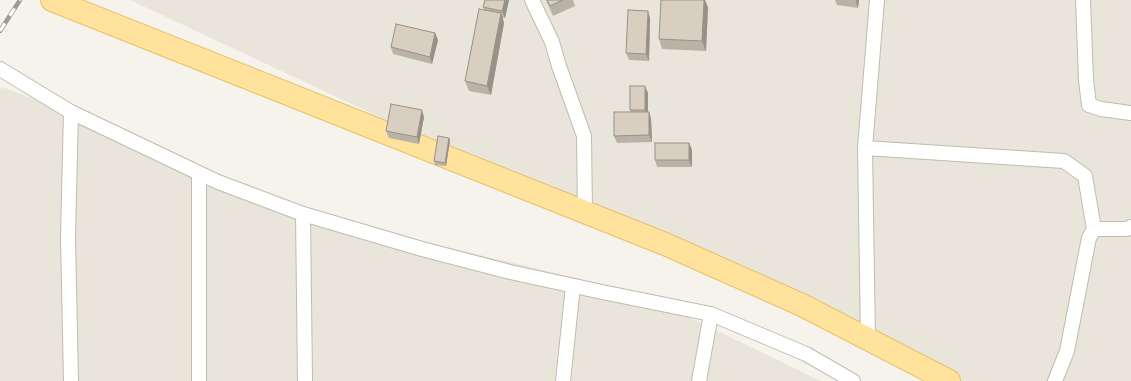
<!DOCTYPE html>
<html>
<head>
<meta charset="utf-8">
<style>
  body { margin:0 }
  canvas { display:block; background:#f6f3ec }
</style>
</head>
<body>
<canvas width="1131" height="381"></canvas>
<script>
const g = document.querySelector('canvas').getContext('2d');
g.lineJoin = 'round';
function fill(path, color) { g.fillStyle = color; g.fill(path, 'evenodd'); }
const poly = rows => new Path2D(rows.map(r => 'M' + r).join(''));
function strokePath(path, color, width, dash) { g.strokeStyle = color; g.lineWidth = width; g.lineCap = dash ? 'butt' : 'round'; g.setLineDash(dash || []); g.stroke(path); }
fill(poly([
  [130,0,1131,0,1131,381,942,381],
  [2,87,59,108,246,199,639,293,821,381,0,381,0,89]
]), '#eae5da');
const minor = poly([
  [532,0,552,42,559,66,584,136,585,213],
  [1083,0,1086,80,1089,105,1101,109,1131,113],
  [0,69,71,112,199,173,218,182,303,214,422,249,510,272,602,292,711,314,806,354,853,381],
  [865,148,1064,161,1085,176,1094,229,1089,238,1067,351,1055,381],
  [199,173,199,381],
  [303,214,305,381],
  [1094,229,1127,229,1131,227],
  [868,339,865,148,877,0],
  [71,381,68,237,71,112],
  [563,381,573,286],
  [699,381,711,314]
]);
const primary = poly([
  [52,0,665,244,802,305,949,381]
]);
strokePath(minor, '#c2bbae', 16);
strokePath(primary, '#e6c16a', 24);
strokePath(minor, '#fff', 14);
strokePath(primary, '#ffe39c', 22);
const rail = poly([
  [0,31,20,0]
]);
strokePath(rail, '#9a9a9a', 4.5);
strokePath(rail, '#fff', 3, [9]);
fill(poly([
  [509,0,505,18,503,18,504,23,491,95,469,91,465,81,484,10,483,7],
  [546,0,573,0,575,6,553,16],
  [835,0,859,0,858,8,837,5],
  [708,7,706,51,662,49,659,39],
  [650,18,649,61,629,60,626,53],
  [435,33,438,40,432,64,393,54,391,47],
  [648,93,648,112,649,112,651,119,652,142,617,143,614,136,631,112,630,110],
  [424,117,419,144,389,138,386,131],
  [449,138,450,141,446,166,435,165,434,161],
  [689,143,692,150,692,167,657,167,655,160]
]), '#bab2a6');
fill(poly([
  [505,0,509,0,505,18,502,11],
  [704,0,705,0,708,7,706,51,702,41],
  [856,0,859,0,858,8,856,1],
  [648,11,650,18,649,61,646,54],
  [501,13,504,23,491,95,487,86],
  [435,33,438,40,432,64,430,57],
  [645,86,648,93,648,117,645,110],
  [422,110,424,117,419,144,417,137],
  [649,112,651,119,652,142,649,135],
  [449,138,450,141,446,166,445,163],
  [689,143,692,150,692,167,689,160]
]), '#979187');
const building = poly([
  [485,0,505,0,502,11,483,7,485,0],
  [547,0,563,0,550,6,547,0],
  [661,0,704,0,702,41,659,39,661,0],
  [479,9,501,13,487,86,465,81,479,9],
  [628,10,648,11,646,54,626,53,628,10],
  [396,24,435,33,430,57,391,47,396,24],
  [630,86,645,86,645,110,630,110,630,86],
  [391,104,422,110,417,137,386,131,391,104],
  [614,112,649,112,649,135,614,136,614,112],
  [438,136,449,138,445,163,434,161,438,136],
  [655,143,689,143,689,160,655,160,655,143]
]);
fill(building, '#d8cfc1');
strokePath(building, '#979187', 1);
</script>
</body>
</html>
